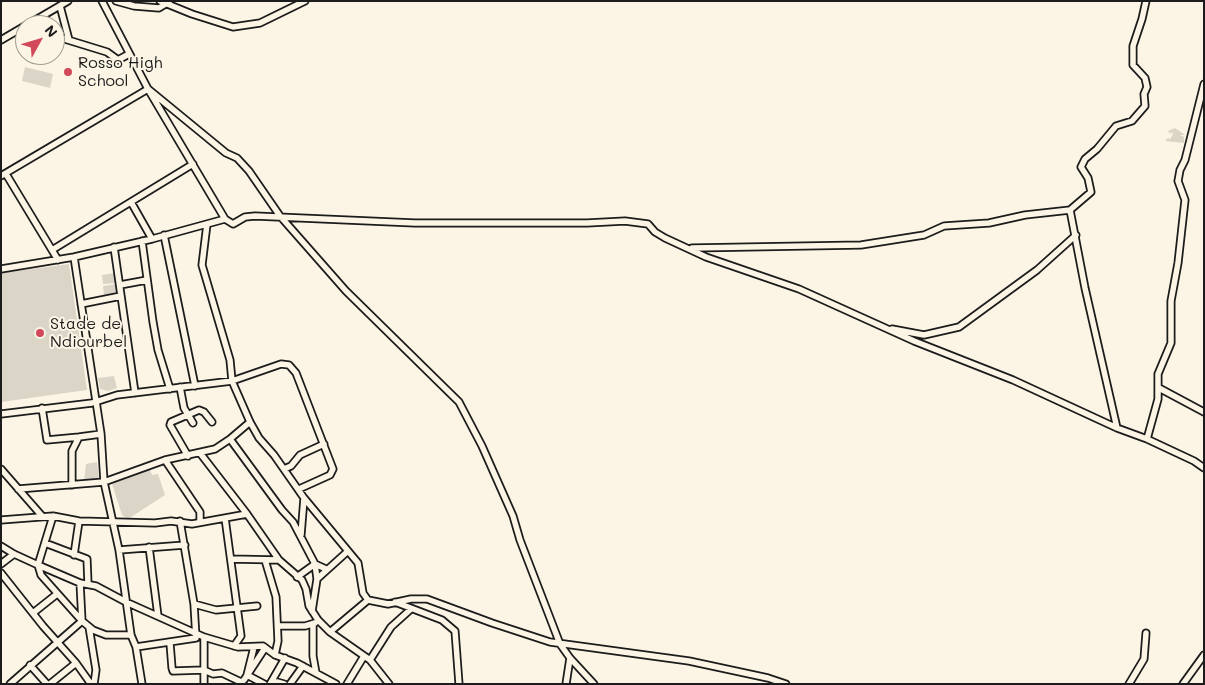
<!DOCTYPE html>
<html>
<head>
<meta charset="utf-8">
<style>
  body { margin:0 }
  #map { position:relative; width:1205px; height:685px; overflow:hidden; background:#fcf5e5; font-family:Mali,sans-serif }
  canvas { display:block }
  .frame { position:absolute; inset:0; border:2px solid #1c1c1c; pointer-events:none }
  .north { position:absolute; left:15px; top:15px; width:50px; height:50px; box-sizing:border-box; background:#fcf5e5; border:1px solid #a29e95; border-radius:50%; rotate:51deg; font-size:14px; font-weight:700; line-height:20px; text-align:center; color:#1c1c1c }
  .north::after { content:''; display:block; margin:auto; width:18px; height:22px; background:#d1495b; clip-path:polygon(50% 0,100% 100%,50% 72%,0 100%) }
</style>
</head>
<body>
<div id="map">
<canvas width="1205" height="685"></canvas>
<div class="frame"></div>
<div class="north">N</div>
</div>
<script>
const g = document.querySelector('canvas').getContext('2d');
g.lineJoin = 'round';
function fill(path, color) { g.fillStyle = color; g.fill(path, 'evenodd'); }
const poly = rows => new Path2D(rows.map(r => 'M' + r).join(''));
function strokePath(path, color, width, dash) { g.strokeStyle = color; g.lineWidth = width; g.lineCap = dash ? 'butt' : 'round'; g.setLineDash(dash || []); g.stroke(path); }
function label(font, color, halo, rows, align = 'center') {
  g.font = font + ' Mali,sans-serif'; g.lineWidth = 4; g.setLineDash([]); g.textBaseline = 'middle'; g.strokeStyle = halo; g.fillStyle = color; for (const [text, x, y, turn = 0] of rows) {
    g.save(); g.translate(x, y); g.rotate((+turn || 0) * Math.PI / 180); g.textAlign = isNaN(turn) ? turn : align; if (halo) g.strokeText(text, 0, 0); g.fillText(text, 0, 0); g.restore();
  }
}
fill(poly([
  [25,67,53,74,50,88,22,81],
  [1175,128,1185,135,1180,135,1184,137,1184,143,1165,141,1168,138,1170,139,1173,134,1172,132,1170,134,1168,131],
  [69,264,87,390,1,402,1,273],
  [115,273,117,283,103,284,102,275],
  [117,284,118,295,104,296,103,286],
  [114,376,117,388,108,391,100,389,98,378],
  [97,462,99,478,84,481,86,464],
  [149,467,152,475,158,474,165,495,131,517,129,520,122,515,112,484]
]), '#dbd5c8');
const minor = poly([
  [102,1,148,89,225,219],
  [116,1,134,6,159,8,169,2],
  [160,1,192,14,233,27,260,23,305,1],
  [60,6,69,40],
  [27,25,68,1],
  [55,36,107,52,118,60,129,54],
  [1,40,25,26],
  [148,89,226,153,237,158,249,171,280,216,346,291,459,402,482,446,513,516,520,540,560,644,570,658,594,684],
  [6,174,58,260],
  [1,176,148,89],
  [131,202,152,239],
  [1070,210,1085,288,1117,428],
  [207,224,202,265,230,360,232,381,250,422,259,438,274,455,304,498,301,535],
  [164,235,195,386],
  [142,241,153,322,158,350,170,389],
  [114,247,135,393],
  [692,248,861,245,924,235,944,226,989,223,1025,215,1070,210,1091,192,1088,178,1081,167,1085,159,1097,149,1116,126,1132,121,1145,106,1144,94,1147,87,1145,78,1133,65,1133,46,1142,19,1146,1],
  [52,250,193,164],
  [74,257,101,434,104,482,119,550,131,635,136,647,142,684],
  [1,269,74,257,152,239,225,219,233,224,245,217,255,216,415,223,587,223,625,221,648,224,655,232,665,238,706,257,799,289,914,341,1013,380,1117,428,1147,439,1194,461,1204,468],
  [120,285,147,280],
  [81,304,121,296],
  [892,329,924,335,959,327,1037,270,1076,235],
  [180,387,184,408,193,423],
  [1159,388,1204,412],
  [42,408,47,440,79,437],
  [1,414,92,403,117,395,232,381,281,364,289,365,296,373,333,469,330,475,299,489],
  [230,439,282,510,293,522,315,564,326,569],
  [1147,439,1158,399,1158,374,1171,343,1171,301,1178,263,1185,200,1178,181,1180,170,1185,160,1204,84],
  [200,453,247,514,279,560,302,580,306,589,309,606,318,620,330,632,370,660,389,684],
  [188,456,170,425,171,422,199,410,204,412,212,422],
  [165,460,200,512,200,522],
  [1,469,42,516],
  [284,469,291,466,300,455,324,444],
  [72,485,72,451,79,437,101,434],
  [18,489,104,482,165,460,215,449,230,439,250,422],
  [304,498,358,563,363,593,368,600,388,604,411,599,427,599,492,623,550,642,689,661,768,678,786,684],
  [53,516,38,565,41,575,82,621,93,630,106,635,131,635],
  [225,518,241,636,234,646],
  [1,520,53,516,79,521,155,523,171,521,192,524,247,514],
  [45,543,87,559,88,584],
  [1,546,14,554,38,565,80,583,96,586,126,602,204,637,238,647,263,646,275,655,297,663,336,684],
  [149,547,158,616],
  [119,550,185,545],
  [74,555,79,521],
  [231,559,279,560],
  [265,560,276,597,278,641,275,655],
  [1,564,14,554],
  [1,573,43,626,76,663,91,684],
  [297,577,315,564,317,579],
  [395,602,442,620,455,631,459,684],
  [194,604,216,610,257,606],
  [312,611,317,579,348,551],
  [33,613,57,594],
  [313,624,313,656,316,673],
  [278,626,305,626,315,623],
  [89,627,96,670,94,684],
  [330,632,368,600],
  [170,643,172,668,173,671,204,670,213,674,222,673,241,682,244,680,265,648],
  [136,647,196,638,194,604,180,521],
  [254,647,247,675,264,684],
  [370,660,391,627,411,609],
  [30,665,47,684],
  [10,684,82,621,80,583],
  [50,684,76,663],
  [204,684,204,637],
  [270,684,285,658],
  [273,684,277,682,284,684],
  [290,684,303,666],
  [347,684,364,656],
  [566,684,570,658],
  [1129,684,1144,659,1146,633],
  [1183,684,1204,655]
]);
strokePath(minor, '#1c1c1c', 9);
strokePath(minor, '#fcf5e5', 5.5);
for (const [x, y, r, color] of [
  [68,72,5,"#d1495b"],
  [40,333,5,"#d1495b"]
]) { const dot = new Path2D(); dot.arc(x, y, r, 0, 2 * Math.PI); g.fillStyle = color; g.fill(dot); strokePath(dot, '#fcf5e5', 2); }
label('16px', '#1c1c1c', '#fcf5e5', [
  ["Rosso High",78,63],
  ["School",78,81],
  ["Stade de",50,324],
  ["Ndiourbel",50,342]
], 'left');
</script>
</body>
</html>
